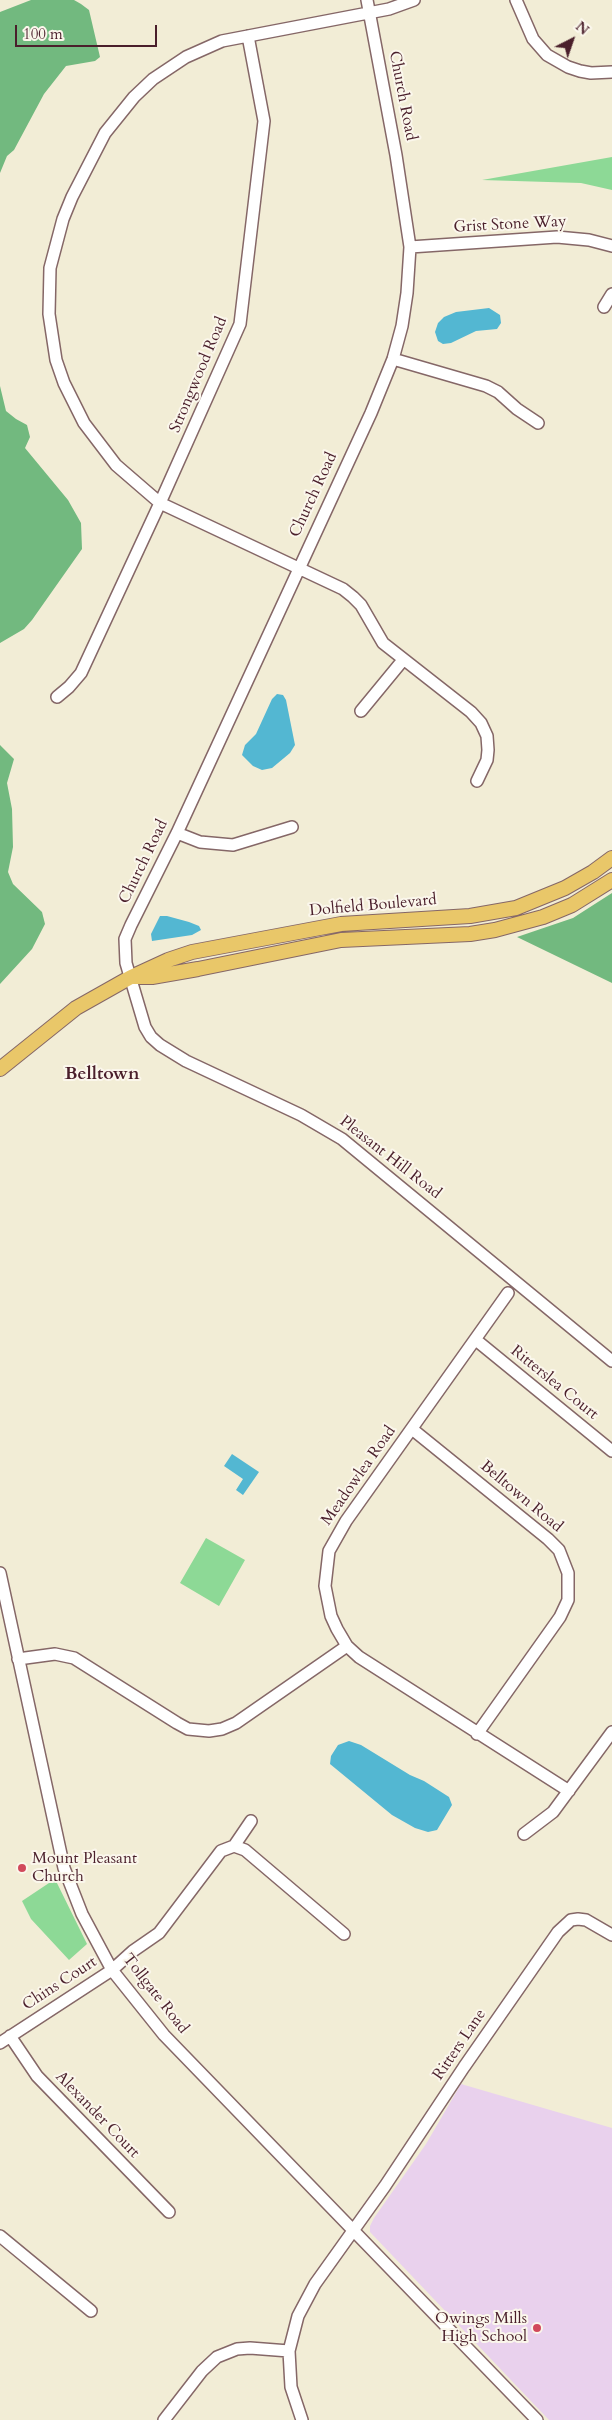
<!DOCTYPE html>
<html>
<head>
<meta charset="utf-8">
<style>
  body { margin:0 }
  #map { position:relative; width:612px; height:2420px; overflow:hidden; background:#f2edd6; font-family:Cardo,serif }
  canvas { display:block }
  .north { position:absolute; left:547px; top:15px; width:50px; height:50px; -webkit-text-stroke:4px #fbf7ec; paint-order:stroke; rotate:41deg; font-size:14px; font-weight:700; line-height:20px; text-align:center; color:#4a1f2b }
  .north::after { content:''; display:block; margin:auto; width:18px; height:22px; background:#4a1f2b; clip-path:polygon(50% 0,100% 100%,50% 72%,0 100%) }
  .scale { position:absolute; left:15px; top:25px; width:142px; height:22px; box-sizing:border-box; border:2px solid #4a1f2b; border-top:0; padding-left:6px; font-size:15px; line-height:18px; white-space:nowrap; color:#4a1f2b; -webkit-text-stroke:4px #fbf7ec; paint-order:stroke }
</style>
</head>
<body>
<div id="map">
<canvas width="612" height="2420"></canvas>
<div class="north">N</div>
<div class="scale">100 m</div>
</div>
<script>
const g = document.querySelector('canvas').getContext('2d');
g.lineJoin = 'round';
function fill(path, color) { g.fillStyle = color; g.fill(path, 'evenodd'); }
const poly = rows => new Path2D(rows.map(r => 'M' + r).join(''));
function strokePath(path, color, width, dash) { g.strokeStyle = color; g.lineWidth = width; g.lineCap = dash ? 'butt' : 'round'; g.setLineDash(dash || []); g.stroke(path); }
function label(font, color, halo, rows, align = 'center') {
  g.font = font + ' Cardo,serif'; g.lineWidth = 4; g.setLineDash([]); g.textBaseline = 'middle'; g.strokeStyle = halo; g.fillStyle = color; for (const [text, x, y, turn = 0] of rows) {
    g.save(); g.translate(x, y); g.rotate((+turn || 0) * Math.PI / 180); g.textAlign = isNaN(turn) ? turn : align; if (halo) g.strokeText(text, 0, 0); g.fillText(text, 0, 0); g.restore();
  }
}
fill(poly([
  [461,2084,612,2128,612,2420,549,2420,370,2232,370,2226,374,2218,426,2144]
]), '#e9d1ed');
fill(poly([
  [612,157,612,190,581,183,482,180],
  [206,1538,245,1560,219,1606,180,1583],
  [55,1879,87,1944,69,1960,31,1919,22,1901]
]), '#8dd996');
fill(poly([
  [31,0,74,0,81,4,89,10,100,57,95,61,66,66,44,94,14,150,7,156,0,173,0,12],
  [0,386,6,411,16,419,27,425,30,437,25,448,68,500,81,523,82,549,32,620,24,629,0,643],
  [0,745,14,759,7,783,12,809,13,847,8,872,13,884,42,912,45,924,32,949,0,984],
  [612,893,612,983,517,937,573,918]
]), '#72b97f');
fill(poly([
  [489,308,500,315,501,323,497,329,476,331,451,343,443,344,438,341,435,332,438,323,444,317,456,312],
  [277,694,283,695,286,700,295,745,290,753,272,768,262,770,253,766,242,755,245,745,256,734,272,699],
  [160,916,167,916,189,922,199,926,201,930,192,935,152,941,151,934],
  [232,1454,259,1472,243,1495,236,1490,243,1479,224,1466],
  [349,1741,361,1745,410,1775,424,1781,449,1797,452,1805,437,1830,428,1832,415,1828,392,1815,330,1764,331,1756,338,1745]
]), '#53b7d2');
const minor = poly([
  [367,0,396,155,410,247,407,293,402,326,393,359,371,413,177,833,131,925,125,939,126,963,145,1027,151,1037,160,1045,186,1061,301,1115,342,1139,612,1361],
  [414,0,389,9,222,41,186,57,153,79,134,97,105,133,72,197,63,219,50,268,49,314,56,360,64,383,84,423,116,465,160,503,343,589,353,597,361,605,383,643,471,712,481,723,487,736,488,750,487,760,477,781],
  [516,0,533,39,547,55,568,67,580,71,591,73,612,72],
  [410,247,557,237,589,240,612,246],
  [604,307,612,294],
  [393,359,486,386,498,392,517,409,538,423],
  [57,697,69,687,81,673,160,503,240,324,264,121,248,36],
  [361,711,403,660],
  [177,833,200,842,233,845,292,827],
  [508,1293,346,1521,329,1551,325,1586,331,1616,337,1629,347,1646,359,1657,569,1791],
  [476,1340,612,1451],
  [412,1429,548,1539,559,1550,568,1573,568,1600,560,1617,477,1734],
  [0,1573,64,1868,82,1914,112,1970,164,2035,537,2420],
  [18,1659,55,1654,74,1658,177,1723,188,1729,209,1731,222,1729,236,1723,347,1646],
  [524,1834,553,1812,612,1732],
  [234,1846,251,1821],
  [10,2036,37,2076,169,2212],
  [0,2043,112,1970,133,1951,159,1933,221,1851,234,1846,245,1850,344,1934],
  [0,2236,91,2311],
  [164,2420,202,2371,217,2357,237,2349,250,2348,289,2351],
  [302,2420,291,2387,289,2351,298,2316,315,2284,385,2186,464,2067,558,1932,571,1920,578,1919,586,1920,612,1935]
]);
const major = poly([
  [134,977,152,977,198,969,341,940,470,934,495,930,543,917,572,905,612,880],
  [0,1069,76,1008,131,977,168,960,192,952,341,924,470,916,516,908,565,888,593,872,612,858]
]);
strokePath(minor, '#856767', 14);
strokePath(major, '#856767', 16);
strokePath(minor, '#fff', 11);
strokePath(major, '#e9c769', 14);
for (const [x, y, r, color] of [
  [22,1868,5,"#d1495b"],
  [537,2328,5,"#d1495b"]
]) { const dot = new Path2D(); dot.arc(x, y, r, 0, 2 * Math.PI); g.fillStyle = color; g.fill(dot); strokePath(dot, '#fbf7ec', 2); }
label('16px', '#4a1f2b', '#fbf7ec', [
  ["Church Road",402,96,79],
  ["Grist Stone Way",510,225,-3],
  ["Strongwood Road",199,375,-67],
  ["Church Road",314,495,-65],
  ["Church Road",144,862,-64],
  ["Dolfield Boulevard",373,906,-5],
  ["Pleasant Hill Road",390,1158,38],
  ["Ritterslea Court",554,1383,39],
  ["Meadowlea Road",359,1476,-55],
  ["Belltown Road",521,1497,40],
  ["Chins Court",60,1984,-33],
  ["Tollgate Road",155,1994,52],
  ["Ritters Lane",460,2045,-56],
  ["Alexander Court",97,2115,46]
]);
label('16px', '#4a1f2b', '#fbf7ec', [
  ["Mount Pleasant",32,1859],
  ["Church",32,1877],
  ["Owings Mills",527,2319,"right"],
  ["High School",527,2337,"right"]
], 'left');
label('bold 18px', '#4a1f2b', '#fbf7ec', [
  ["Belltown",102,1075]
]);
</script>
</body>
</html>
